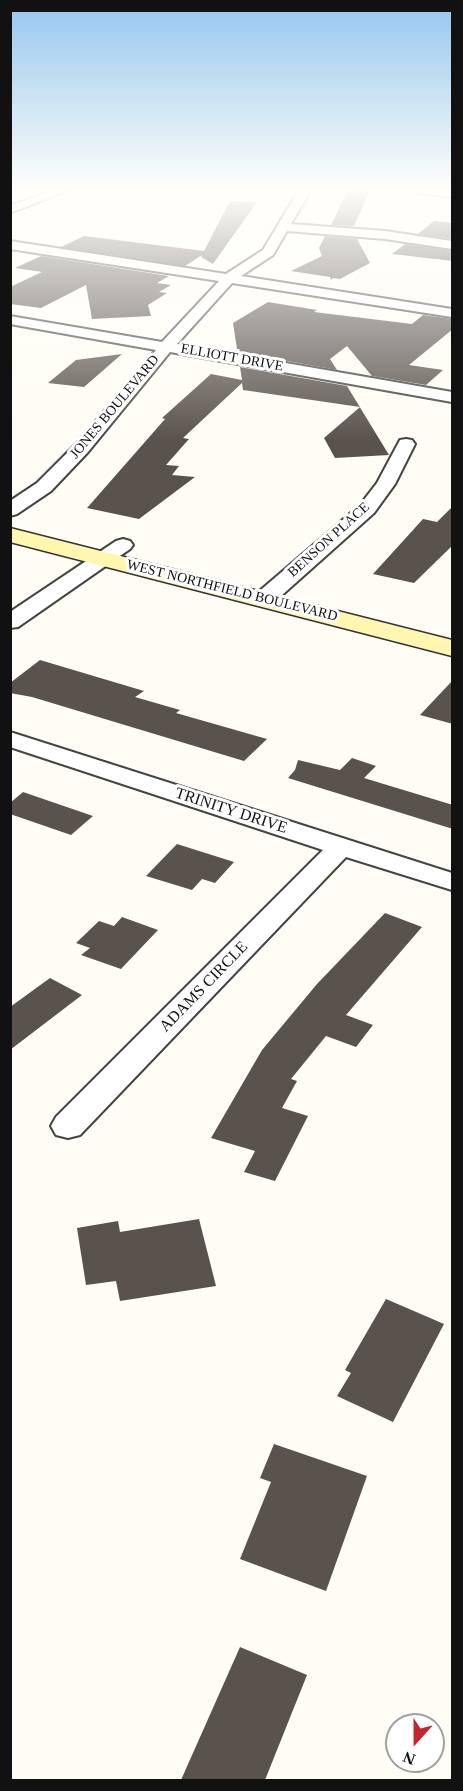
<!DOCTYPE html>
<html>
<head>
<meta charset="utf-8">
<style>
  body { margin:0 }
  #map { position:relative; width:463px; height:1791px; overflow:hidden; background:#fffdf5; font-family:Georgia,serif }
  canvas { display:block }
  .frame { position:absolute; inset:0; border:12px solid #111; pointer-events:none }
  .north { position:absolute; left:385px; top:1713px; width:60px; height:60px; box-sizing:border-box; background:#fff; border:2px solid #a0a0a0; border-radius:50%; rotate:201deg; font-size:16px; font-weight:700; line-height:24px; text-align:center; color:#111 }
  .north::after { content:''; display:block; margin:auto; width:21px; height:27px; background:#c4262e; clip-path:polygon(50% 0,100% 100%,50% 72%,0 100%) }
</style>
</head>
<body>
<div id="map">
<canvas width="463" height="1791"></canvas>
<div class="frame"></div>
<div class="north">N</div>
</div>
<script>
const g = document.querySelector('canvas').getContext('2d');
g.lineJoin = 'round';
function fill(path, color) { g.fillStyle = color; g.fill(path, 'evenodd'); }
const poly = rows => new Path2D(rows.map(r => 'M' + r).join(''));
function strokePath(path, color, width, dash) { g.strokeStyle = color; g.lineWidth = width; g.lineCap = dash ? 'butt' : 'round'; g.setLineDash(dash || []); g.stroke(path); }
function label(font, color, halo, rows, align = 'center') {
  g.font = font + ' Georgia,serif'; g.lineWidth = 6; g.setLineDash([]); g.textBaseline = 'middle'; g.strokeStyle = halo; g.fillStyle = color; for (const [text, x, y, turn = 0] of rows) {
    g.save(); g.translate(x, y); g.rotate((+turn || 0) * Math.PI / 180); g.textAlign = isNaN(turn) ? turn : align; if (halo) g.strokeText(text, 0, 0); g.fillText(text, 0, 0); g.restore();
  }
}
fill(poly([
  [348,190,370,190,354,226,331,225],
  [230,201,257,202,213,264,201,257,202,255,185,266,61,247,84,236,204,251],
  [434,221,453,223,453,239,418,234],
  [325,236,357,239,370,263,340,279,333,278,331,280,330,277,291,271,322,256,319,248],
  [405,244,453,251,453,261,392,254],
  [41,256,169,276,157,283,171,285,159,292,167,293,148,305,151,316,92,319,86,285,41,308,10,304,10,287,42,272,15,268],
  [268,302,317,310,314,312,412,324,423,315,453,319,453,329,409,365,443,370,426,385,372,376,347,346,330,359,337,370,238,352,240,349,237,349,233,323],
  [122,354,84,387,48,383,76,360],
  [240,367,347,386,389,455,335,458,324,438,360,407,243,390,242,383,183,438,189,439,166,465,179,466,172,475,195,477,139,519,87,508,165,419,162,418,211,374,242,380],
  [453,506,453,545,414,583,373,574,423,519,437,522],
  [40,660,144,691,135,697,180,710,176,713,267,739,244,761,32,697,10,693,10,683],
  [453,680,453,724,420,715],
  [352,758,376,766,364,778,453,805,453,829,288,778,295,770,298,760,340,770],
  [23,792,93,816,71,835,10,814,10,803],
  [177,844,234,862,215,883,202,879,192,890,146,876],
  [385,913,422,927,346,1015,373,1025,356,1047,326,1036,291,1079,297,1081,282,1108,308,1116,275,1181,244,1172,255,1151,211,1138,262,1050,317,984],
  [122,917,158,930,121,969,81,955,90,948,76,943,99,921,114,926],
  [50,978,82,995,10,1050,10,1007],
  [199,1219,216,1286,120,1301,116,1281,86,1285,77,1228,118,1221,120,1232],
  [386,1299,444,1324,393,1422,337,1396,351,1373,345,1370],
  [274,1444,367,1476,326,1591,240,1559,271,1482,260,1478],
  [240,1647,307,1675,265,1780,181,1780]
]), '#5a524d');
const street = poly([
  [53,190,69,190,10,213,10,206,53,190],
  [299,190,311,190,291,224,385,231,452,241,452,249,385,239,287,231,273,255,241,276,452,309,452,317,232,283,177,344,452,392,452,402,170,352,88,452,51,491,17,514,10,516,10,501,37,483,76,444,156,350,10,324,10,316,162,342,219,281,10,249,10,241,226,274,263,250,299,190],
  [412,190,452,191,452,197,418,193,412,190],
  [406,439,412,440,415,444,395,484,374,513,272,604,264,605,256,604,253,599,256,594,360,505,377,483,400,440,406,439],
  [123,539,130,541,133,545,130,549,18,627,10,628,10,612,116,541,123,539],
  [10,732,452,873,452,890,346,857,80,1135,68,1138,56,1135,51,1126,56,1117,323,850,10,747,10,732]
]);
const secondary = poly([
  [10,528,452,640,452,656,10,542,10,528]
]);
strokePath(street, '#444', 4);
strokePath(secondary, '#333', 3);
fill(street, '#fff');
fill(secondary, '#fff6b0');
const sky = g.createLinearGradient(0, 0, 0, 441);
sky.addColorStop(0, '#95c6ee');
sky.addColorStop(0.43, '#fffefa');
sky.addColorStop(1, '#fffefa00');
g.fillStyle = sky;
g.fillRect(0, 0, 463, 441);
label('14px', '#111', '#fff', [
  ["ELLIOTT DRIVE",232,358,10],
  ["JONES BOULEVARD",115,407,-50],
  ["BENSON PLACE",329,540,-42],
  ["WEST NORTHFIELD BOULEVARD",232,591,14]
]);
label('16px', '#111', '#fff', [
  ["TRINITY DRIVE",231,811,18],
  ["ADAMS CIRCLE",204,987,-46]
]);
</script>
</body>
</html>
